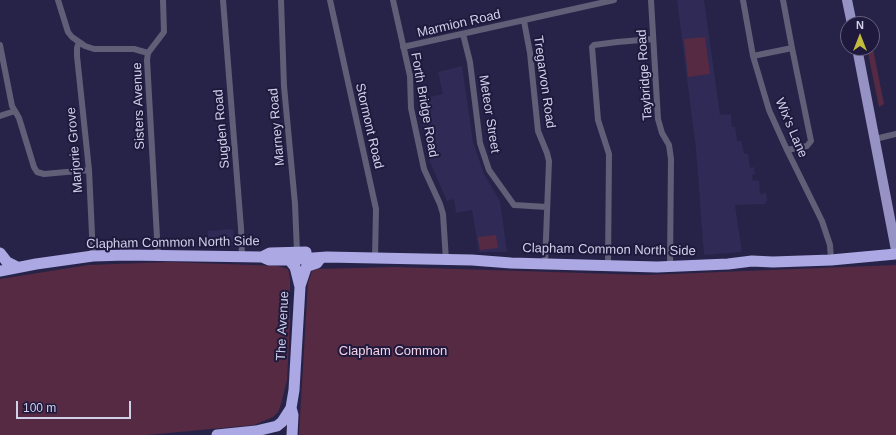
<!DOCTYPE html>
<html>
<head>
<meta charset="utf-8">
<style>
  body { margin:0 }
  #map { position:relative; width:896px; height:435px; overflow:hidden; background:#272348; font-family:Arial,sans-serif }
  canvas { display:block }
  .north { position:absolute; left:840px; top:16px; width:40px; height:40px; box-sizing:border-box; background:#1e193d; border:1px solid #666282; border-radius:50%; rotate:0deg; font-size:11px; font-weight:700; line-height:16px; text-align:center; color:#d1d0e9 }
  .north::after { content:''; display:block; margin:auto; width:14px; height:18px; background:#c3bd3e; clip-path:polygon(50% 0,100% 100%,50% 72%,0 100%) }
  .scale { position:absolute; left:16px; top:401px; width:115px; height:18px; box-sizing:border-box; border:2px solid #d1d0e9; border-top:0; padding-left:5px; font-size:12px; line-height:14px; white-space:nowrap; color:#d1d0e9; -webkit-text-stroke:3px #1e193d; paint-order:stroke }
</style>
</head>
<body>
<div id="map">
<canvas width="896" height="435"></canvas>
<div class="north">N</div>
<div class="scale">100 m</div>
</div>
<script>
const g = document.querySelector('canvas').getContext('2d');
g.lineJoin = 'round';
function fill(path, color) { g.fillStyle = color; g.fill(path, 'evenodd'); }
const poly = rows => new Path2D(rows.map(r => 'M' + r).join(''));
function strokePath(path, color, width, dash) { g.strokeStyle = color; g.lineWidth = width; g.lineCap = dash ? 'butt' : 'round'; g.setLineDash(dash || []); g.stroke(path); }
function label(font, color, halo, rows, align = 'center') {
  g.font = font + ' Arial,sans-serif'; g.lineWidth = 4; g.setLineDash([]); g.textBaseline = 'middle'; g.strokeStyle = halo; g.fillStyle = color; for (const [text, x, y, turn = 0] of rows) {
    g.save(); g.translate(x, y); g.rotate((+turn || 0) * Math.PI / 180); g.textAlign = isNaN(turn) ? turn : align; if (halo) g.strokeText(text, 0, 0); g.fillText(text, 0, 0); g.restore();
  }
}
fill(poly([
  [677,0,704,0,720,115,731,114,732,127,735,127,737,141,741,141,744,154,748,154,750,168,754,167,755,174,752,175,753,181,759,180,760,194,766,193,767,200,765,204,735,205,742,252,704,255,696,149],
  [462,66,473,142,484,174,500,201,507,252,479,252,472,210,456,213,454,199,447,201,430,162,418,100,443,94,438,72],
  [233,229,235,246,208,246,208,231]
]), '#2f2a56');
fill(poly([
  [705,37,710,74,688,77,684,39],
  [872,44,884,104,879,107,867,48,872,48],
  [496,235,498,248,480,250,478,237],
  [170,262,278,266,288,269,290,278,290,322,287,380,281,404,278,412,273,417,254,425,147,435,0,435,0,279,88,265],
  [896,265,896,435,299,435,308,283,312,271,318,269,395,267,646,275]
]), '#562a43');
strokePath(poly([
  [58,0,68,32,72,37,85,46,94,49,134,49,148,53],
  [223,0,241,228,242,257],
  [281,0,284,86,295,204,297,252],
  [330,0,376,209,375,258],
  [393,0,410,76,411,108,424,169,440,204,443,214,446,260],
  [651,0,658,119,662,133,669,145,671,159,670,266],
  [743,0,753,56,769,110,787,150,822,221,830,245,831,260],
  [783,0,792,48],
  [524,21,530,53,538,131,547,153,549,161,545,264],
  [463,34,470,62,480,143,489,170,514,205,547,207],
  [79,42,77,48,77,56,89,170,93,256],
  [0,45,12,106,15,111,0,116],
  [403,47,614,0],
  [753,56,792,48,811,141,807,146,787,150],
  [15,111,19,118,34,167,37,172,44,174,89,170],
  [875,139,896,134],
  [158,255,147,60,148,53,164,32,163,0],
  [608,266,609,154,598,120,592,47,594,45,617,42,653,39]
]), '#605f77', 6);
strokePath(poly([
  [847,0,852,24],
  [857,48,896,250]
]), '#9693c4', 10);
strokePath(poly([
  [0,253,7,262,17,267],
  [262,257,269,260,285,260,327,257,472,260,511,263,657,267,728,264,752,261,773,262,831,260,896,254],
  [0,271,36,264,93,256,126,255,262,257,270,253,306,252],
  [300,286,306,268,308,266,317,263,320,259],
  [291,408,293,415,292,435],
  [217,435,256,431,277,426,282,422,291,408,294,390,300,287,295,267,287,257]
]), '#aba8e3', 11);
label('13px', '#d1d0e9', '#1e193d', [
  ["Marmion Road",459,24,-13],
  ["Taybridge Road",645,75,-94],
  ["Tregarvon Road",544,82,82],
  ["Forth Bridge Road",424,105,80],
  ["Sisters Avenue",139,106,-92],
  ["Meteor Street",489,114,81],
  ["Stormont Road",369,126,77],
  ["Marney Road",277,127,-95],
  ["Wix's Lane",791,128,67],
  ["Sugden Road",222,129,-95],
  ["Marjorie Grove",75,150,-95],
  ["Clapham Common North Side",173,243,-1],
  ["Clapham Common North Side",609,250,1],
  ["The Avenue",283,326,-87]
]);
label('13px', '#f6d3e5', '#1e193d', [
  ["Clapham Common",393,351]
]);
</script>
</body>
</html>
